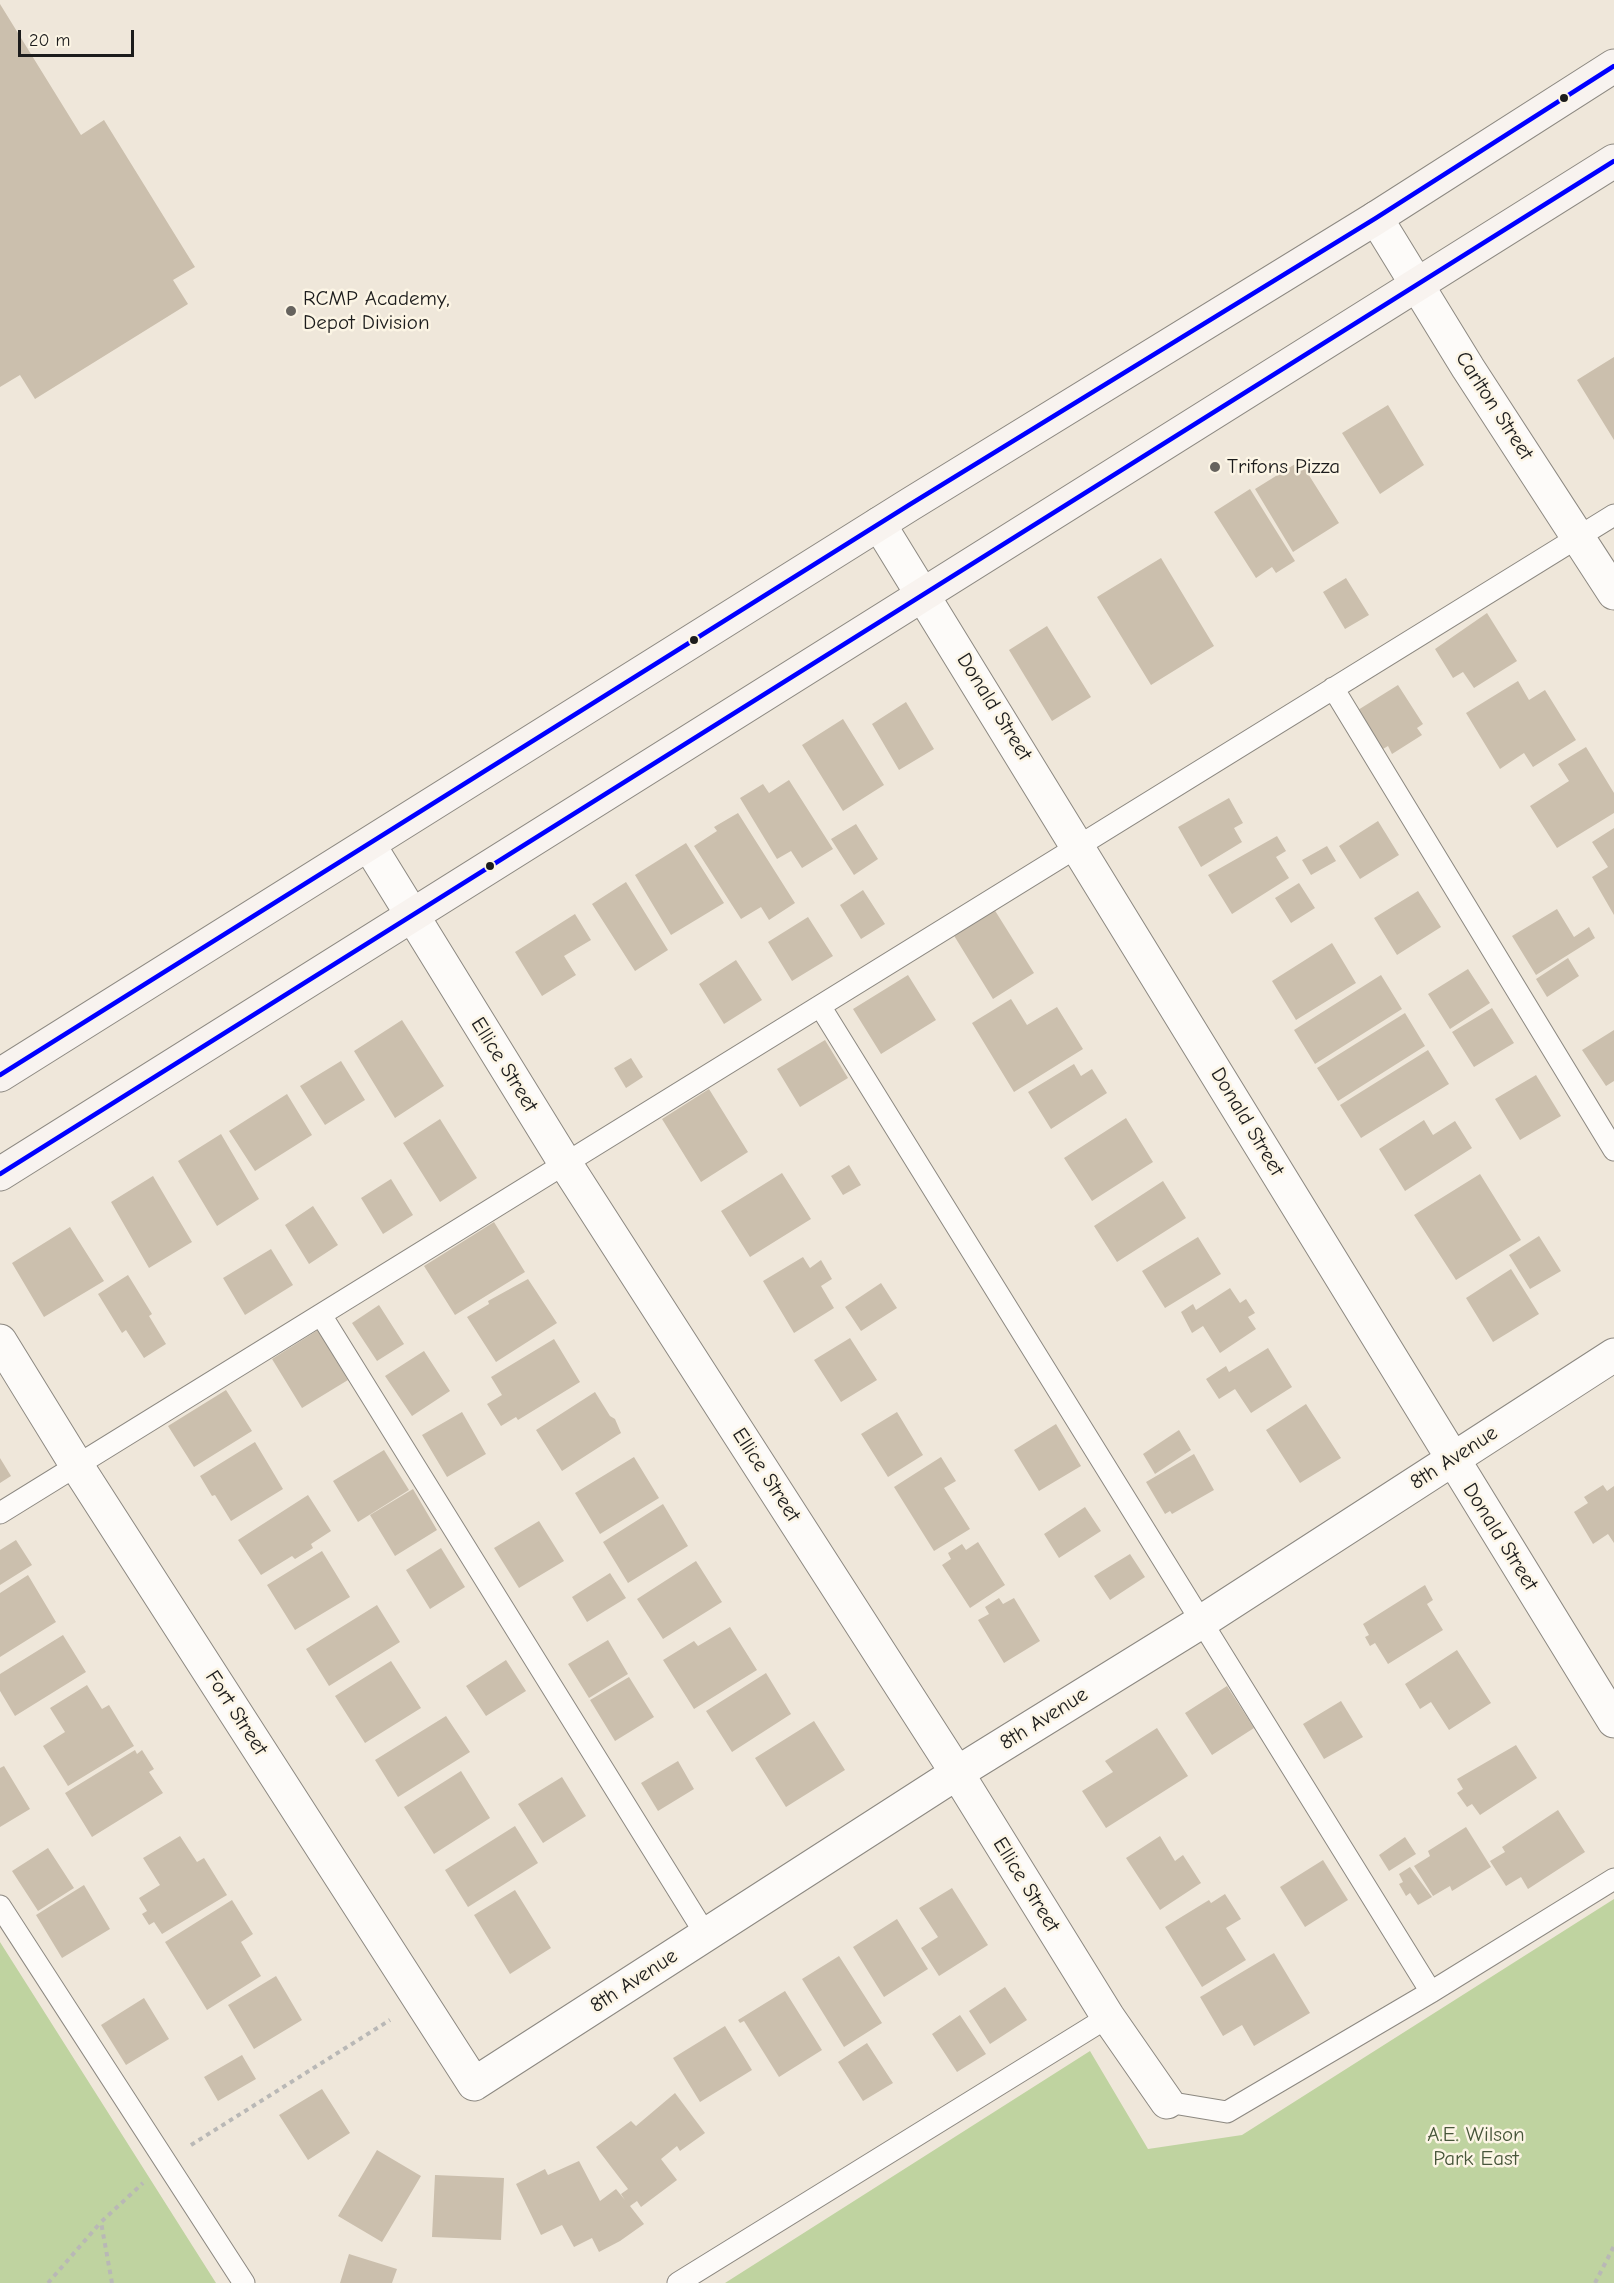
<!DOCTYPE html>
<html>
<head>
<meta charset="utf-8">
<style>
  body { margin:0 }
  #map { position:relative; width:1614px; height:2283px; overflow:hidden; background:#efe7da; font-family:"Comic Neue",sans-serif }
  canvas { display:block }
  .scale { position:absolute; left:18px; top:30px; width:116px; height:27px; box-sizing:border-box; border:3px solid #1c1c1c; border-top:0; padding-left:8px; font-size:18px; line-height:21px; white-space:nowrap; color:#1c1c1c; -webkit-text-stroke:4px #fcf5e5; paint-order:stroke }
</style>
</head>
<body>
<div id="map">
<canvas width="1614" height="2283"></canvas>
<div class="scale">20 m</div>
</div>
<script>
const g = document.querySelector('canvas').getContext('2d');
g.lineJoin = 'round';
function fill(path, color) { g.fillStyle = color; g.fill(path, 'evenodd'); }
const poly = rows => new Path2D(rows.map(r => 'M' + r).join(''));
function strokePath(path, color, width, dash) { g.strokeStyle = color; g.lineWidth = width; g.lineCap = dash ? 'butt' : 'round'; g.setLineDash(dash || []); g.stroke(path); }
function label(font, color, halo, rows, align = 'center') {
  g.font = font + ' "Comic Neue",sans-serif'; g.lineWidth = 5; g.setLineDash([]); g.textBaseline = 'middle'; g.strokeStyle = halo; g.fillStyle = color; for (const [text, x, y, turn = 0] of rows) {
    g.save(); g.translate(x, y); g.rotate((+turn || 0) * Math.PI / 180); g.textAlign = isNaN(turn) ? turn : align; if (halo) g.strokeText(text, 0, 0); g.fillText(text, 0, 0); g.restore();
  }
}
fill(poly([
  [1614,1899,1614,2283,725,2283,1090,2051,1148,2149,1242,2135],
  [0,1942,216,2283,0,2283]
]), '#bfd3a0');
fill(poly([
  [0,4,81,135,104,120,195,267,173,280,188,304,35,399,20,375,0,387],
  [1614,357,1614,440,1577,380],
  [1388,405,1424,465,1380,494,1342,433],
  [1300,461,1339,523,1293,552,1255,489],
  [1250,489,1295,561,1276,573,1272,567,1256,578,1214,512],
  [1161,558,1214,646,1151,685,1097,597],
  [1346,578,1369,615,1345,629,1323,592],
  [1487,613,1517,661,1474,688,1463,672,1453,678,1435,649],
  [1047,626,1091,697,1052,721,1009,650],
  [1518,681,1529,700,1545,690,1576,740,1533,767,1524,753,1500,769,1466,713],
  [1398,685,1423,724,1417,728,1422,735,1392,754,1388,746,1383,749,1358,710],
  [906,702,934,749,899,770,872,724],
  [843,719,884,785,843,811,802,745],
  [1586,747,1614,793,1614,813,1557,848,1530,806,1569,781,1558,764],
  [789,780,833,849,802,868,791,851,777,859,740,798,763,784,769,793],
  [1229,798,1243,823,1234,828,1242,842,1201,867,1178,827],
  [738,813,795,903,769,920,761,907,741,919,694,846,717,831,714,827],
  [1378,821,1399,855,1360,879,1339,846],
  [856,824,878,859,854,875,831,839],
  [1614,828,1614,915,1592,877,1608,867,1592,842],
  [1277,836,1286,851,1276,857,1289,878,1232,914,1208,875],
  [686,843,724,903,671,935,635,875],
  [1327,846,1336,861,1311,875,1302,860],
  [626,882,668,950,635,971,592,904],
  [1299,883,1315,908,1291,923,1275,898],
  [863,890,885,924,861,939,840,905],
  [1418,891,1441,927,1397,955,1374,918],
  [994,909,1034,973,993,999,953,934],
  [1557,909,1574,937,1589,927,1595,938,1536,975,1512,936],
  [575,914,591,940,564,956,576,975,542,996,515,952],
  [808,917,833,956,792,981,768,942],
  [1332,943,1356,983,1296,1020,1272,981],
  [1568,958,1579,976,1547,997,1536,979],
  [736,960,762,1000,724,1024,699,984],
  [1468,969,1490,1003,1450,1029,1428,994],
  [908,975,936,1020,881,1054,853,1009],
  [1381,975,1402,1009,1315,1064,1294,1030],
  [1011,999,1027,1025,1057,1007,1083,1049,1014,1092,972,1023],
  [1492,1008,1514,1043,1474,1067,1452,1032],
  [1405,1013,1425,1046,1338,1101,1317,1068],
  [402,1020,444,1086,395,1118,354,1051],
  [1614,1030,1614,1081,1606,1086,1582,1050],
  [825,1040,848,1078,800,1107,777,1069],
  [1428,1050,1449,1084,1361,1138,1340,1105],
  [631,1058,643,1077,626,1088,614,1068],
  [341,1061,365,1100,325,1125,300,1086],
  [1074,1064,1081,1076,1092,1069,1107,1093,1051,1129,1028,1092],
  [1536,1075,1561,1116,1520,1140,1495,1099],
  [709,1089,748,1152,701,1182,662,1119],
  [287,1094,312,1135,255,1171,229,1131],
  [1126,1118,1153,1162,1092,1201,1064,1158],
  [440,1119,477,1178,440,1202,403,1143],
  [1424,1120,1433,1135,1455,1121,1472,1148,1405,1191,1379,1149],
  [221,1134,259,1199,217,1226,178,1161],
  [849,1165,861,1185,843,1195,831,1176],
  [782,1173,811,1219,750,1257,721,1211],
  [1480,1174,1521,1240,1456,1280,1414,1215],
  [153,1176,192,1242,149,1268,111,1202],
  [391,1179,413,1215,383,1234,361,1198],
  [1163,1181,1186,1218,1117,1262,1094,1226],
  [313,1206,338,1245,309,1264,285,1225],
  [494,1222,525,1272,455,1315,424,1266],
  [70,1227,104,1281,44,1317,12,1263],
  [1539,1236,1561,1271,1530,1289,1509,1255],
  [1198,1237,1221,1274,1165,1308,1142,1271],
  [271,1249,293,1285,245,1315,223,1278],
  [803,1257,810,1268,821,1260,832,1279,821,1286,834,1308,794,1333,763,1281],
  [1511,1269,1539,1314,1493,1342,1466,1298],
  [128,1275,152,1314,149,1316,166,1344,144,1358,126,1330,122,1333,98,1294],
  [528,1279,557,1323,496,1362,467,1317,489,1304,488,1301],
  [881,1283,897,1308,861,1331,845,1307],
  [1230,1288,1240,1303,1246,1299,1255,1313,1248,1317,1256,1329,1220,1353,1203,1326,1192,1333,1181,1312,1193,1304,1196,1310],
  [379,1305,404,1344,377,1361,352,1323],
  [318,1330,348,1380,302,1408,272,1359],
  [850,1338,877,1380,841,1402,814,1360],
  [554,1339,580,1382,518,1420,516,1417,501,1426,487,1404,502,1395,491,1377],
  [1268,1348,1292,1387,1251,1413,1235,1389,1219,1399,1206,1379,1226,1366,1229,1372],
  [424,1351,450,1391,412,1416,385,1376],
  [226,1390,252,1431,194,1467,168,1426],
  [595,1392,610,1416,615,1419,621,1433,562,1471,536,1430],
  [1306,1404,1341,1458,1300,1483,1266,1430],
  [462,1412,486,1454,447,1477,422,1435],
  [897,1412,923,1455,888,1477,861,1434],
  [1056,1424,1081,1466,1039,1491,1014,1450],
  [1179,1430,1191,1450,1155,1474,1143,1454],
  [255,1442,283,1489,231,1521,215,1495,212,1496,200,1476],
  [384,1450,409,1490,358,1522,333,1481],
  [1194,1454,1214,1490,1172,1514,1170,1511,1165,1514,1146,1482],
  [634,1457,659,1498,600,1534,575,1493],
  [941,1457,956,1481,944,1488,970,1529,934,1551,894,1487],
  [0,1458,11,1476,0,1483],
  [1603,1485,1607,1491,1614,1486,1614,1543,1608,1534,1593,1544,1574,1512,1588,1503,1584,1497],
  [413,1489,437,1530,395,1556,370,1515],
  [308,1495,331,1531,311,1544,313,1548,295,1559,292,1556,261,1575,238,1540],
  [663,1504,688,1546,628,1583,603,1542],
  [1085,1507,1101,1531,1059,1558,1044,1534],
  [539,1521,564,1561,519,1588,494,1548],
  [16,1540,32,1565,0,1585,0,1550],
  [978,1542,1005,1585,970,1608,942,1565,951,1559,948,1553,962,1544,966,1550],
  [441,1548,465,1587,430,1609,406,1570],
  [322,1551,350,1597,295,1630,267,1585],
  [1130,1554,1145,1577,1110,1600,1094,1576],
  [696,1561,722,1602,663,1639,637,1599],
  [610,1573,626,1598,587,1622,572,1597],
  [28,1575,56,1622,0,1657,0,1593],
  [1425,1585,1433,1600,1427,1604,1443,1630,1388,1664,1375,1643,1370,1646,1365,1637,1369,1635,1363,1624],
  [999,1598,1003,1604,1014,1598,1040,1641,1004,1663,978,1620,989,1614,985,1607],
  [377,1605,400,1642,329,1686,306,1649],
  [730,1627,757,1670,694,1709,663,1660,694,1641,698,1646],
  [63,1635,86,1672,15,1716,0,1691,0,1674],
  [608,1640,628,1674,589,1698,568,1664],
  [1457,1650,1491,1703,1449,1730,1431,1702,1420,1709,1405,1684],
  [506,1660,526,1691,486,1716,466,1686],
  [391,1661,421,1708,365,1743,335,1696],
  [766,1673,791,1714,732,1752,706,1711],
  [629,1677,654,1717,615,1741,590,1700],
  [87,1685,102,1709,109,1705,134,1746,68,1786,43,1746,65,1732,50,1708],
  [1227,1686,1254,1728,1212,1755,1185,1713],
  [1341,1701,1363,1737,1324,1759,1303,1724],
  [446,1716,470,1752,398,1797,375,1760],
  [814,1721,845,1770,786,1807,755,1758],
  [1157,1728,1188,1776,1106,1828,1082,1791,1113,1772,1105,1761],
  [1516,1745,1537,1778,1480,1815,1472,1804,1467,1807,1457,1793,1463,1789,1457,1779],
  [135,1750,137,1754,142,1750,154,1769,149,1772,163,1793,92,1837,65,1793],
  [678,1761,694,1789,658,1811,641,1783],
  [4,1766,30,1809,0,1827,0,1768],
  [461,1771,490,1818,434,1854,404,1807],
  [562,1777,586,1816,543,1843,518,1804],
  [1558,1810,1585,1852,1528,1889,1521,1877,1506,1886,1490,1861,1505,1852,1502,1847],
  [515,1826,538,1863,468,1907,445,1870],
  [1466,1827,1491,1867,1452,1891,1450,1886,1433,1896,1414,1866,1430,1856,1428,1851],
  [180,1836,197,1862,204,1858,227,1895,162,1934,154,1922,149,1925,142,1914,147,1911,139,1898,160,1885,143,1858],
  [1160,1836,1175,1861,1183,1855,1201,1883,1160,1910,1126,1858],
  [1405,1837,1416,1854,1389,1871,1379,1855],
  [48,1848,74,1888,38,1911,12,1871],
  [1323,1860,1348,1900,1305,1927,1280,1887],
  [1410,1867,1432,1897,1418,1905,1410,1893,1406,1896,1399,1884,1403,1882,1399,1874],
  [84,1885,110,1929,62,1958,36,1915],
  [952,1888,988,1945,939,1976,921,1948,938,1937,919,1908],
  [515,1890,551,1948,510,1974,474,1915],
  [1225,1894,1241,1919,1226,1928,1246,1960,1202,1987,1165,1927,1209,1900,1211,1903],
  [232,1900,253,1934,241,1942,261,1976,207,2010,165,1942],
  [897,1919,928,1969,884,1997,853,1947],
  [1274,1953,1310,2013,1254,2046,1242,2025,1223,2036,1200,1997],
  [839,1956,882,2023,844,2047,802,1979],
  [276,1976,302,2020,254,2049,228,2005],
  [1005,1987,1027,2020,990,2044,969,2011],
  [785,1991,822,2050,779,2077,744,2021,740,2023,738,2020],
  [144,1998,169,2039,126,2065,101,2025],
  [960,2015,986,2054,957,2072,932,2034],
  [725,2026,752,2070,700,2102,673,2058],
  [867,2043,893,2083,863,2101,838,2062],
  [242,2055,256,2079,218,2101,204,2077],
  [322,2089,350,2133,308,2160,279,2115],
  [675,2093,705,2133,680,2151,677,2146,661,2159,677,2180,641,2207,637,2201,630,2206,644,2224,620,2241,599,2252,592,2238,574,2247,562,2225,541,2235,516,2184,545,2169,548,2175,579,2161,600,2201,616,2189,625,2200,621,2194,628,2189,596,2147,631,2121,636,2126],
  [377,2150,421,2176,382,2242,338,2216],
  [435,2175,504,2178,501,2240,432,2237],
  [349,2254,397,2269,392,2283,340,2283]
]), '#cbbfad');
const lane = poly([
  [1333,688,1614,1150],
  [820,1006,1431,1992],
  [321,1315,706,1935],
  [0,1513,1614,515],
  [0,1906,244,2283],
  [1167,2102,1227,2112,1431,1992,1614,1879],
  [678,2283,1108,2017]
]);
const street = poly([
  [1376,218,1468,368,1614,593],
  [879,524,1614,1721],
  [369,845,565,1163,957,1773,1108,2017,1167,2102],
  [0,1341,77,1466,474,2084,957,1773,1201,1622,1614,1355]
]);
const secondary = poly([
  [0,1075,909,505,1376,218,1614,66],
  [0,1174,1614,161]
]);
strokePath(lane, '#8c8881', 23);
strokePath(street, '#8c8881', 35);
strokePath(secondary, '#8c8881', 35);
strokePath(poly([
  [191,2145,390,2020],
  [48,2283,101,2222],
  [112,2283,101,2222,143,2183],
  [1595,2283,1614,2246]
]), '#b9b8b6', 4, [4.5, 4.5]);
strokePath(lane, '#fdfbf9', 21);
strokePath(street, '#fdfbf9', 33);
strokePath(secondary, '#f8f3ef', 33);
strokePath(poly([
  [0,1075,909,505,1376,218,1614,66],
  [0,1174,1614,161]
]), '#00f', 4.5);
for (const [x, y, r, color] of [
  [1564,98,5,"#1c1c1c"],
  [291,311,6,"#66635e"],
  [1215,467,6,"#66635e"],
  [694,640,5,"#1c1c1c"],
  [490,866,5,"#1c1c1c"]
]) { const dot = new Path2D(); dot.arc(x, y, r, 0, 2 * Math.PI); g.fillStyle = color; g.fill(dot); strokePath(dot, '#fcf5e5', 2); }
label('21px', '#1c1c1c', '#fcf5e5', [
  ["RCMP Academy,",303,299],
  ["Depot Division",303,323],
  ["Trifons Pizza",1227,467]
], 'left');
label('21px', '#1c1c1c', '#fcf5e5', [
  ["Carlton Street",1494,406,57],
  ["Donald Street",994,707,58],
  ["Ellice Street",504,1065,58],
  ["Donald Street",1247,1122,59],
  ["8th Avenue",1454,1458,-33],
  ["Ellice Street",766,1475,57],
  ["Donald Street",1500,1537,58],
  ["Fort Street",236,1713,57],
  ["8th Avenue",1044,1719,-32],
  ["Ellice Street",1026,1885,58],
  ["8th Avenue",634,1981,-33]
]);
label('21px', '#47563a', '#fcf5e5', [
  ["A.E. Wilson",1476,2135],
  ["Park East",1476,2159]
]);
</script>
</body>
</html>
